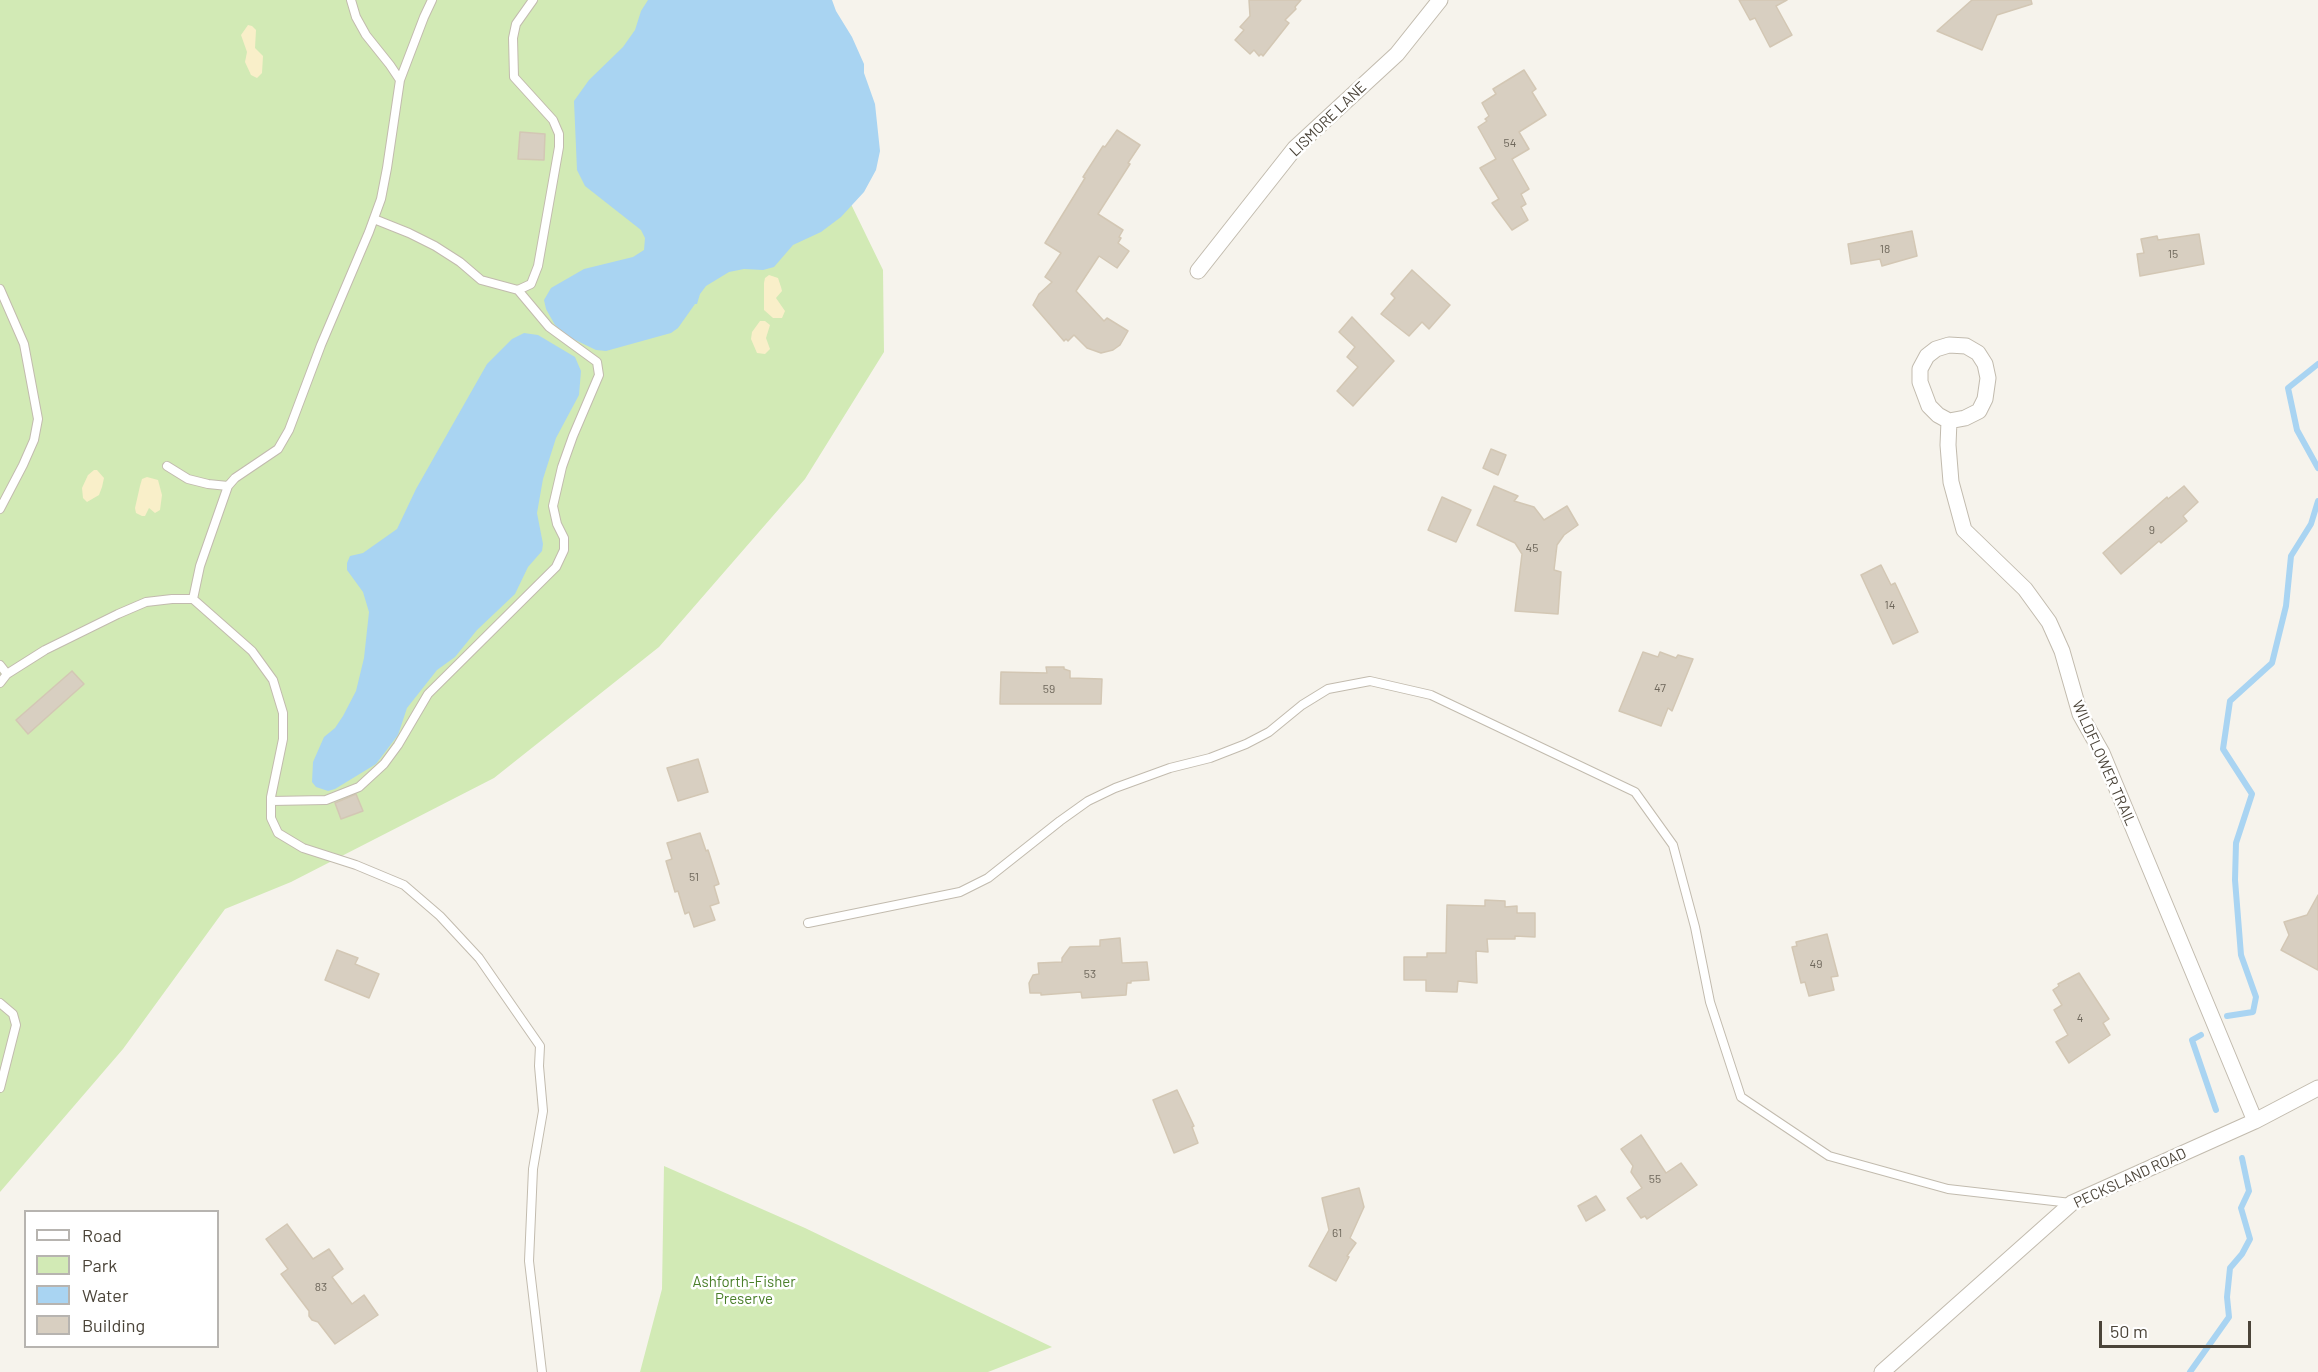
<!DOCTYPE html>
<html>
<head>
<meta charset="utf-8">
<style>
  body { margin:0 }
  #map { position:relative; width:2318px; height:1372px; overflow:hidden; background:#f6f3ec; font-family:Barlow,sans-serif }
  canvas { display:block }
  .legend { position:absolute; left:24px; top:1210px; width:195px; height:138px; box-sizing:border-box; background:#fff; border:2px solid #b7b4b0; margin:0; padding:8px 10px; list-style:none; font-size:18px; color:#4b4439 }
  .legend li { display:flex; align-items:center; gap:12px; height:30px }
  .legend b { width:30px; border:2px solid #b7b4b0 }
  .scale { position:absolute; left:2099px; top:1321px; width:152px; height:27px; box-sizing:border-box; border:3px solid #4b4439; border-top:0; padding-left:8px; font-size:18px; line-height:21px; white-space:nowrap; color:#4b4439; -webkit-text-stroke:4px #fff; paint-order:stroke }
</style>
</head>
<body>
<div id="map">
<canvas width="2318" height="1372"></canvas>
<ul class="legend">
<li><b style="height:8px;background:#fff"></b>Road</li>
<li><b style="height:16px;background:#d2eab5"></b>Park</li>
<li><b style="height:16px;background:#a9d4f2"></b>Water</li>
<li><b style="height:16px;background:#d8cfc1"></b>Building</li>
</ul>
<div class="scale">50 m</div>
</div>
<script>
const g = document.querySelector('canvas').getContext('2d');
g.lineJoin = 'round';
function fill(path, color) { g.fillStyle = color; g.fill(path, 'evenodd'); }
const poly = rows => new Path2D(rows.map(r => 'M' + r).join(''));
function strokePath(path, color, width, dash) { g.strokeStyle = color; g.lineWidth = width; g.lineCap = dash ? 'butt' : 'round'; g.setLineDash(dash || []); g.stroke(path); }
function label(font, color, halo, rows, align = 'center') {
  g.font = font + ' Barlow,sans-serif'; g.lineWidth = 5; g.setLineDash([]); g.textBaseline = 'middle'; g.strokeStyle = halo; g.fillStyle = color; for (const [text, x, y, turn = 0] of rows) {
    g.save(); g.translate(x, y); g.rotate((+turn || 0) * Math.PI / 180); g.textAlign = isNaN(turn) ? turn : align; if (halo) g.strokeText(text, 0, 0); g.fillText(text, 0, 0); g.restore();
  }
}
fill(poly([
  [0,0,828,0,849,200,883,270,884,352,805,479,659,647,494,778,291,882,225,909,123,1049,0,1192],
  [664,1166,805,1228,1052,1347,988,1372,640,1372,662,1289]
]), '#d2eab5');
fill(poly([
  [248,25,252,26,256,30,255,48,263,56,262,73,257,78,251,75,245,62,247,52,241,35],
  [769,275,778,278,781,287,782,291,776,298,785,311,782,318,773,318,764,310,764,283,765,278],
  [760,321,765,321,770,325,766,338,770,349,765,354,757,353,751,339,752,332],
  [94,470,97,470,104,478,102,487,99,495,87,502,83,498,82,488,88,475],
  [147,477,158,480,162,495,160,510,155,513,149,508,145,516,142,516,136,513,135,508,140,486,142,479]
]), '#f9efc9');
fill(poly([
  [648,0,832,0,836,11,852,37,864,64,864,73,875,104,880,151,876,170,864,192,841,217,821,232,793,245,774,267,763,270,744,269,729,272,706,286,700,294,697,304,695,304,678,328,671,333,606,351,596,350,569,337,555,325,546,309,544,300,551,288,584,269,633,257,644,250,645,238,641,230,585,186,577,170,574,101,589,80,623,47,635,30,641,11],
  [524,333,538,335,575,357,581,371,579,395,556,438,543,479,537,513,543,544,542,551,528,567,515,594,477,630,455,657,437,670,407,708,398,735,376,764,335,789,328,791,316,787,312,782,313,762,324,737,335,728,343,716,356,691,364,658,369,612,363,592,347,570,347,563,350,556,363,553,397,529,416,489,487,364,512,339]
]), '#a9d4f2');
strokePath(poly([
  [2318,364,2288,388,2297,430,2318,468],
  [2227,1016,2253,1012,2256,997,2241,955,2235,880,2236,843,2252,794,2223,749,2230,701,2272,663,2286,606,2291,556,2311,524,2318,501],
  [2201,1035,2192,1040,2216,1110],
  [2190,1372,2229,1317,2227,1297,2230,1268,2242,1254,2250,1239,2241,1208,2249,1191,2242,1158]
]), '#a9d4f2', 6);
const building = poly([
  [1249,0,1301,0,1295,7,1296,9,1285,20,1289,23,1263,56,1261,54,1259,56,1254,50,1250,54,1235,40,1244,30,1240,27,1250,16,1249,0],
  [1739,0,1787,0,1776,6,1792,35,1770,47,1755,18,1750,20,1739,0],
  [1972,0,2031,0,2032,4,1997,15,1982,50,1937,31,1972,0],
  [1524,70,1536,89,1532,92,1546,115,1519,132,1529,149,1512,159,1529,189,1521,194,1526,204,1521,207,1528,220,1512,230,1492,203,1499,199,1480,168,1496,159,1478,127,1487,121,1485,119,1489,116,1482,103,1496,94,1493,89,1524,70],
  [1117,130,1140,145,1128,163,1130,164,1098,214,1123,230,1119,237,1121,238,1118,243,1129,251,1117,268,1099,256,1076,291,1104,321,1107,318,1128,331,1120,345,1113,350,1101,353,1087,348,1074,335,1068,341,1066,339,1064,341,1033,305,1039,294,1052,282,1045,277,1061,253,1045,243,1074,196,1085,178,1083,177,1103,146,1105,147,1117,130],
  [520,132,545,134,544,160,518,159,520,132],
  [1912,231,1917,256,1882,266,1880,259,1851,264,1848,244,1912,231],
  [2199,234,2204,264,2140,276,2137,254,2144,253,2141,239,2157,236,2158,240,2199,234],
  [1412,270,1450,305,1429,329,1422,322,1409,336,1381,314,1395,298,1391,294,1412,270],
  [1352,317,1394,361,1353,406,1337,391,1358,367,1347,357,1355,347,1339,332,1352,317],
  [1491,449,1506,455,1498,475,1483,468,1491,449],
  [1494,486,1518,496,1514,501,1534,507,1544,520,1567,506,1578,525,1564,535,1557,545,1554,570,1561,572,1558,614,1515,611,1522,554,1515,543,1477,525,1494,486],
  [2184,486,2198,502,2183,516,2187,521,2161,543,2159,541,2121,574,2103,553,2167,497,2168,499,2184,486],
  [1442,497,1471,510,1456,542,1428,530,1442,497],
  [1881,565,1891,585,1895,583,1918,632,1893,644,1861,575,1881,565],
  [1643,652,1658,657,1660,652,1676,658,1678,655,1693,659,1672,711,1668,708,1661,726,1619,711,1643,652],
  [1046,667,1064,667,1064,669,1070,671,1070,678,1102,679,1101,704,1000,704,1001,672,1047,673,1046,667],
  [72,671,84,684,28,734,16,720,72,671],
  [698,759,708,792,678,801,667,768,698,759],
  [356,794,363,811,341,819,335,803,356,794],
  [700,833,706,851,708,850,719,884,714,886,719,903,710,906,715,920,694,927,689,912,685,914,678,891,675,892,666,861,672,859,667,843,700,833],
  [2318,895,2318,970,2281,950,2289,935,2284,922,2307,915,2318,895],
  [1485,900,1505,901,1505,907,1517,906,1517,913,1535,913,1535,937,1515,936,1515,939,1487,939,1488,952,1476,951,1477,983,1458,981,1457,992,1426,991,1426,980,1404,980,1404,957,1427,957,1427,953,1446,953,1447,905,1485,906,1485,900],
  [1827,934,1838,976,1831,977,1834,990,1809,996,1805,982,1801,983,1792,947,1797,946,1796,942,1827,934],
  [1120,938,1122,963,1147,962,1149,980,1131,981,1131,983,1127,983,1126,995,1082,998,1081,992,1041,995,1041,993,1030,993,1029,983,1033,975,1039,974,1038,963,1062,962,1062,958,1070,947,1100,946,1100,940,1120,938],
  [337,950,358,958,355,964,379,974,369,998,325,980,337,950],
  [2079,973,2109,1019,2103,1023,2110,1035,2069,1063,2056,1042,2068,1035,2054,1010,2062,1005,2053,990,2059,986,2058,984,2079,973],
  [1177,1090,1194,1126,1192,1127,1198,1143,1174,1153,1153,1100,1177,1090],
  [1641,1135,1666,1173,1681,1163,1697,1185,1647,1219,1645,1216,1641,1218,1627,1198,1642,1188,1631,1172,1633,1166,1621,1149,1641,1135],
  [1359,1188,1364,1207,1350,1238,1356,1243,1347,1256,1349,1257,1336,1281,1309,1266,1329,1230,1322,1198,1359,1188],
  [1596,1196,1605,1210,1586,1221,1578,1206,1596,1196],
  [287,1224,313,1259,329,1249,343,1269,332,1277,352,1304,364,1295,378,1315,335,1344,318,1322,312,1320,309,1316,309,1311,281,1274,288,1269,266,1239,287,1224]
]);
fill(building, '#d8cfc1');
strokePath(building, '#d3c7b4', 1.5);
const lane = poly([
  [400,80,424,17,432,0],
  [374,219,409,233,435,246,460,262,481,280,518,290,531,284,538,266,559,147,559,134,553,120,514,77,513,38,516,24,533,0],
  [0,289,24,344,38,419,34,440,23,465,0,509],
  [167,466,188,479,208,484,228,486,235,478,278,449,289,430,321,345,369,232,381,199,387,168,400,80,390,65,366,35,356,17,351,0],
  [193,599,252,651,273,680,283,713,283,739,271,797,271,818,278,833,303,848,356,865,404,885,440,916,479,958,540,1046,539,1066,543,1111,533,1169,529,1261,542,1372],
  [0,665,7,674],
  [0,683,7,674,45,650,118,614,146,602,172,599,193,599,200,566,228,486],
  [271,801,326,800,359,787,384,764,398,745,428,694,556,567,564,550,564,538,557,524,553,506,562,467,573,436,599,375,597,362,549,327,518,290],
  [808,923,960,892,988,878,1060,821,1088,801,1115,788,1170,768,1210,758,1246,744,1269,732,1302,705,1328,689,1370,681,1431,695,1635,792,1673,845,1695,927,1710,1002,1741,1097,1829,1156,1948,1189,2071,1203],
  [0,1003,13,1014,16,1025,0,1088]
]);
const street = poly([
  [1198,271,1295,148,1397,54,1440,0],
  [1949,421,1938,415,1929,406,1920,382,1920,369,1927,356,1936,349,1949,345,1966,346,1978,353,1985,364,1988,378,1985,399,1979,411,1965,418,1949,421,1948,445,1951,482,1964,530,2025,589,2049,622,2062,651,2080,714,2102,753,2255,1121],
  [1882,1372,2072,1203,2255,1121,2318,1088]
]);
strokePath(lane, '#c2bbae', 10);
strokePath(street, '#c2bbae', 17);
strokePath(lane, '#fff', 8);
strokePath(street, '#fff', 15);
label('12px', '#6e675b', null, [
  ["54",1510,143],
  ["18",1885,249],
  ["15",2173,254],
  ["9",2152,530],
  ["45",1532,548],
  ["14",1890,605],
  ["47",1660,688],
  ["59",1049,689],
  ["51",694,877],
  ["49",1816,964],
  ["53",1090,974],
  ["4",2080,1018],
  ["55",1655,1179],
  ["61",1337,1233],
  ["83",321,1287]
]);
label('15px', '#4b4439', '#fff', [
  ["LISMORE LANE",1328,119,-44],
  ["WILDFLOWER TRAIL",2104,763,66],
  ["PECKSLAND ROAD",2130,1178,-25]
]);
label('15px', '#4a7f2a', '#fff', [
  ["Ashforth-Fisher",744,1282],
  ["Preserve",744,1299]
]);
</script>
</body>
</html>
